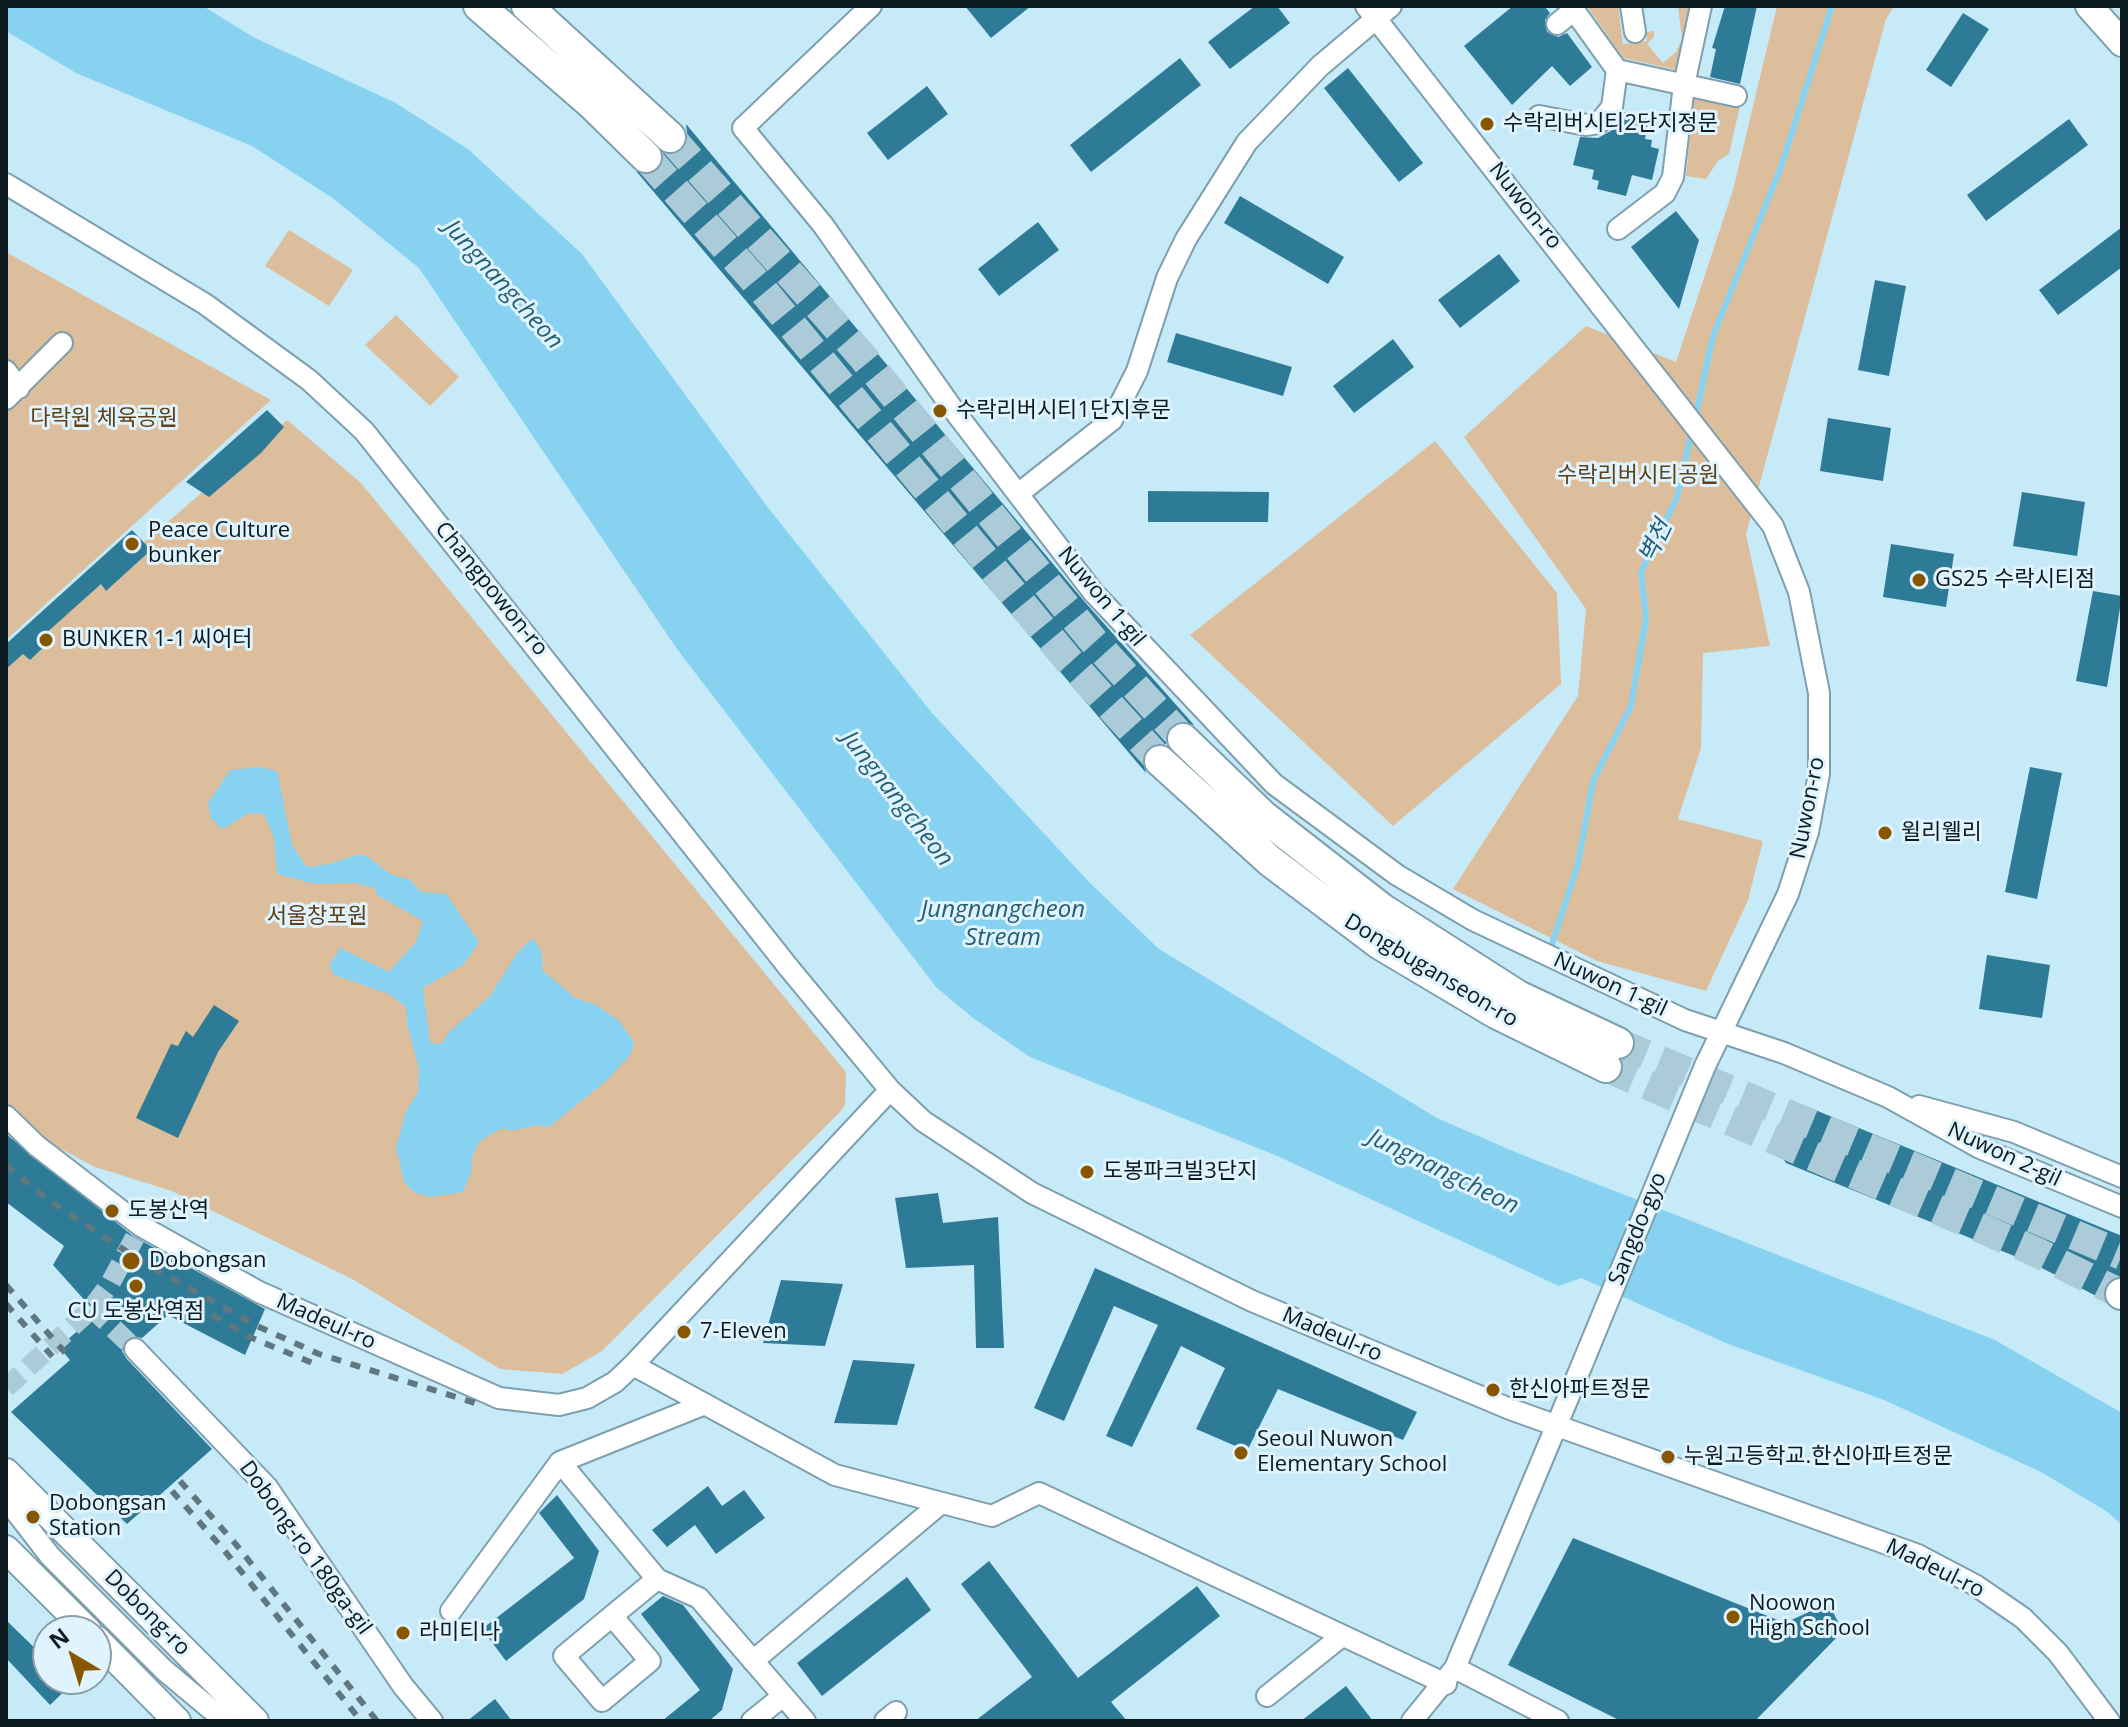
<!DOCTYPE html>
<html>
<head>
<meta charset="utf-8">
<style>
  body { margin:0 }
  #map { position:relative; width:2128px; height:1727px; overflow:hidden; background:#c7eaf9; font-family:"Open Sans",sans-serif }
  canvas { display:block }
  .frame { position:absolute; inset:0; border:8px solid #0d1a1f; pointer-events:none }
  .north { position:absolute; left:32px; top:1615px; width:80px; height:80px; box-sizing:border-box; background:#dff4fe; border:2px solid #8b9da5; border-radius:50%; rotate:322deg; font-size:22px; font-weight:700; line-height:32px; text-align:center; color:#0d1a1f }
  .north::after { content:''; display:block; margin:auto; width:28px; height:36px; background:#895600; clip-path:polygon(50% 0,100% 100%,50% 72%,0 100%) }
</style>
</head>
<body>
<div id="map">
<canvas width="2128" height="1727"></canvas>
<div class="frame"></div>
<div class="north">N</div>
</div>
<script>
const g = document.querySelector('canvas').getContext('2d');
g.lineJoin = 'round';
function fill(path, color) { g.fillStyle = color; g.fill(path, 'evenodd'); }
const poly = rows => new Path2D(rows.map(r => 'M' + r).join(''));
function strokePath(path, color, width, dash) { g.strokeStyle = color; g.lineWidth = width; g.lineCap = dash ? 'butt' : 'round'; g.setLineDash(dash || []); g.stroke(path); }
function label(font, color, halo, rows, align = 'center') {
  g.font = font + ' "Open Sans","Noto Sans KR",sans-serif'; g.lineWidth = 6; g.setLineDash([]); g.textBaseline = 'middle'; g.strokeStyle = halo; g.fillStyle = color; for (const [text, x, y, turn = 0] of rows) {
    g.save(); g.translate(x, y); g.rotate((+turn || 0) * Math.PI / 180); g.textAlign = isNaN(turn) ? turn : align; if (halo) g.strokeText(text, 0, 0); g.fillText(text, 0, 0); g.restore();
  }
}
fill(poly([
  [1587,6,1618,6,1623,44,1647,41,1646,32,1654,31,1654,37,1647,44,1663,63,1676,52,1682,39,1678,6,1691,6,1677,70,1623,58],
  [1777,6,1894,6,1886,19,1746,534,1770,646,1703,653,1701,748,1678,819,1763,841,1748,900,1706,991,1597,961,1453,889,1578,696,1586,609,1464,437,1586,326,1676,362,1733,190],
  [1694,97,1740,106,1729,154,1718,161,1706,179,1686,176],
  [289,230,353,270,329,306,265,266],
  [6,252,271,400,6,640],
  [396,315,459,377,430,406,365,345],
  [287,420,361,483,846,1072,845,1105,840,1112,602,1351,562,1374,500,1369,354,1280,172,1191,95,1167,44,1140,6,1105,6,660],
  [1435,441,1557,593,1561,684,1393,826,1190,635]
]), '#dcbe9d');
fill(poly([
  [6,6,203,6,253,37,394,102,468,149,582,254,769,509,932,713,1091,884,1159,949,1437,1118,1515,1152,1995,1340,2122,1413,2122,1525,2106,1511,2041,1472,1884,1400,1728,1344,1581,1278,1559,1286,1275,1155,1030,1057,973,1018,936,987,677,649,419,268,334,199,252,146,76,73,6,31],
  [259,767,277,771,292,845,307,867,329,864,360,854,368,857,390,874,410,880,421,892,446,894,479,942,464,964,423,988,430,1043,442,1044,448,1033,490,996,518,952,532,938,541,950,543,971,575,998,596,1005,619,1021,634,1042,631,1054,605,1082,549,1127,538,1125,516,1130,500,1129,480,1141,472,1156,471,1173,463,1192,431,1197,415,1193,404,1182,396,1147,406,1112,418,1092,419,1069,407,1024,406,1007,389,994,334,975,329,965,340,948,389,972,416,942,423,921,377,895,375,888,354,883,315,884,277,874,274,838,264,814,249,813,223,829,211,819,208,803,230,770]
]), '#87d2f1');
strokePath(poly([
  [1695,419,1713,336,1781,167,1832,6],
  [1552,944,1578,864,1593,781,1631,706,1646,618,1641,572,1677,497,1692,430]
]), '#87d2f1', 6);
fill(poly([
  [965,6,1031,6,991,38],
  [1255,6,1277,6,1290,23,1230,69,1208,42],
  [1513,6,1544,6,1550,13,1545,20,1547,32,1558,37,1567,33,1592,67,1570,86,1552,66,1512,105,1464,46],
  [1725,6,1757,6,1740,84,1710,77,1716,49,1712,48],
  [1963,13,1989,29,1951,87,1926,70],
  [1180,58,1201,85,1091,172,1070,145],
  [1348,68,1423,163,1399,182,1324,88],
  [927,86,948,114,888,160,867,133],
  [1624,112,1649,117,1645,139,1652,140,1651,147,1659,149,1652,180,1632,175,1626,196,1597,189,1599,181,1592,179,1594,170,1573,165,1580,137,1598,138,1614,129],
  [2069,119,2088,145,1986,221,1967,195],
  [686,124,1084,601,1194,725,1177,722,1166,734,1166,744,1155,744,1147,748,1142,758,1146,773,636,171,652,174,659,169,663,153,675,154,683,150,688,140],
  [1240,196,1344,257,1328,284,1224,223],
  [1676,211,1699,240,1679,309,1631,247],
  [1038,222,1059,250,999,296,978,269],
  [2122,227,2122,267,2058,315,2039,290],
  [1499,254,1520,281,1460,328,1438,300],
  [1875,280,1906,286,1889,376,1858,370],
  [1176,333,1292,367,1283,396,1167,362],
  [1393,339,1414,367,1354,413,1333,386],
  [267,410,284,427,261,453,209,497,186,482],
  [1828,418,1891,428,1883,481,1820,471],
  [1148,491,1269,492,1268,522,1148,522],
  [2022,492,2085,502,2077,556,2013,546],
  [132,530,151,550,106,591,101,584,44,635,50,641,30,660,23,654,6,669,6,644],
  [1891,544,1954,554,1946,607,1883,597],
  [2093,591,2122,596,2107,687,2076,681],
  [2030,767,2062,773,2037,899,2005,892],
  [1987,955,2050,965,2042,1018,1979,1009],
  [214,1005,239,1021,218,1052,178,1138,136,1118,171,1044,178,1046,186,1031,193,1037],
  [1803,1105,2122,1236,2122,1276,2106,1284,2104,1300,2034,1264,1786,1163,1780,1154],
  [6,1134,133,1236,265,1309,245,1355,168,1315,142,1338,133,1336,126,1340,122,1351,126,1358,212,1449,127,1524,11,1412,70,1360,59,1347,97,1314,53,1265,64,1246,6,1202],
  [938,1193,943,1223,998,1217,1004,1348,976,1348,974,1265,906,1268,895,1198],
  [1095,1268,1417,1412,1403,1440,1278,1389,1247,1451,1196,1429,1225,1368,1181,1346,1132,1447,1106,1436,1158,1325,1114,1306,1064,1421,1034,1408],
  [781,1280,843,1284,825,1346,763,1343],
  [853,1360,915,1364,897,1425,834,1423],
  [708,1486,722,1506,744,1490,765,1518,716,1554,695,1525,667,1547,652,1530],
  [557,1495,599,1551,584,1599,506,1661,482,1629,574,1558,539,1513],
  [1573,1538,1785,1623,1828,1603,1843,1631,1755,1721,1621,1721,1508,1665],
  [989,1561,1078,1678,1197,1586,1220,1616,1111,1702,1127,1721,975,1721,1032,1677,961,1584],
  [907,1577,931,1610,822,1696,797,1663],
  [663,1596,683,1605,733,1669,722,1710,709,1721,662,1721,700,1690,641,1614],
  [6,1620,48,1661,48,1679,77,1679,50,1705,6,1658],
  [1346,1686,1373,1721,1301,1721],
  [495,1699,512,1721,467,1721]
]), '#2e7b98');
strokePath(poly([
  [92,1308,135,1349],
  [6,1388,92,1308,110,1284,141,1226]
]), '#abcbd8', 20, [20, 10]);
strokePath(poly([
  [670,137,863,357,1091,638,1183,739],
  [646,157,751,276,1069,661,1160,761],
  [1618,1043,2122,1255],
  [1606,1067,2036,1252,2121,1294]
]), '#abcbd8', 30, [30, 15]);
const minor = poly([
  [871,6,743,128,823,225,952,408,1093,592,1274,784,1397,875,1473,920,1685,1020,1784,1053,1888,1097,1980,1148,2122,1207],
  [1366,6,1773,526,1799,592,1819,693,1819,774,1808,832,1788,894,1705,1066],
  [1571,6,1617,70,1736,96],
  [1631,6,1635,32],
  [1557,24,1574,10],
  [1539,116,1586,125,1599,123,1612,107,1617,70],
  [6,184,205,304,309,380,364,431,789,968,890,1090,923,1121,1032,1193,1252,1301,1510,1409,1918,1555,1975,1585,2023,1618,2058,1653,2109,1721],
  [1618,229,1665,193,1673,177,1684,85,1701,6],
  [6,371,19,388],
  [6,399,62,343],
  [1018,494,1112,420,1137,371,1167,278,1186,239,1247,142,1320,66,1391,6],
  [1919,1106,2014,1132,2122,1177],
  [6,1116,37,1146,141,1226,259,1292,499,1398,559,1405,587,1398,615,1382,633,1365,890,1090],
  [135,1349,267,1487,403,1686,432,1721],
  [633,1365,835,1475,992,1516,1039,1493,1446,1684],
  [560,1462,657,1579,699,1598,805,1721],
  [6,1499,50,1556,164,1670,225,1721],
  [451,1611,560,1462,705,1404],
  [612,1616,650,1661,602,1701,564,1656,612,1616,657,1579],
  [753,1661,941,1503],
  [1455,1668,1558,1721],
  [1267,1696,1342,1636],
  [752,1721,783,1696],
  [885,1721,896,1712],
  [1412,1721,1455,1668,1581,1367]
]);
const major = poly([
  [2089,6,2122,43],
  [6,1472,255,1721],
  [6,1549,88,1631],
  [96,1639,177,1721]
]);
const highway = poly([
  [479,6,593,105,646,157],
  [527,6,670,137],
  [1183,739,1263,816,1382,909,1518,996,1618,1043],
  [1160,761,1270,861,1380,944,1496,1013,1606,1067],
  [2121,1294,2122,1294]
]);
strokePath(minor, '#7e9fad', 24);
strokePath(major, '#7e9fad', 30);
strokePath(highway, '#7e9fad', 34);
strokePath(minor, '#fff', 20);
strokePath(major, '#fff', 26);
strokePath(highway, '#fff', 30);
strokePath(poly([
  [6,1165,47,1199,144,1263,257,1326,319,1354,478,1404],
  [6,1285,68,1356],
  [6,1304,59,1364],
  [195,1305,252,1338,320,1366],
  [180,1481,234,1542,377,1721],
  [172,1491,224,1550,361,1721]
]), '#607780', 6, [10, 10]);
const minorBridge = poly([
  [1581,1367,1705,1066]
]);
strokePath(minorBridge, '#7e9fad', 24, []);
strokePath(minorBridge, '#fff', 20);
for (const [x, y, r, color] of [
  [1487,124,8,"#895600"],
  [940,411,8,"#895600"],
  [132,544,8,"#895600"],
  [1919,580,8,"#895600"],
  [46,640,8,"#895600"],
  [1885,833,8,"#895600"],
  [1087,1172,8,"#895600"],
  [112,1211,8,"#895600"],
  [131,1261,10,"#895600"],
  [136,1286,8,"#895600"],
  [684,1332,8,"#895600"],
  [1493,1390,8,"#895600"],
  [1241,1453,8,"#895600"],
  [1668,1457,8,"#895600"],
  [33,1517,8,"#895600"],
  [1733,1617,8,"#895600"],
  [403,1633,8,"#895600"]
]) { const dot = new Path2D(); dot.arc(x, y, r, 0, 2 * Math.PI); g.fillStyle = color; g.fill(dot); strokePath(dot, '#dff4fe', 3); }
label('22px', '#0d1a1f', '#dff4fe', [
  ["수락리버시티2단지정문",1503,124],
  ["수락리버시티1단지후문",956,411],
  ["Peace Culture",148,531],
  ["bunker",148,556],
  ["GS25 수락시티점",1935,580],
  ["BUNKER 1-1 씨어터",62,640],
  ["윌리웰리",1901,833],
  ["도봉파크빌3단지",1103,1172],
  ["도봉산역",128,1211],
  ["Dobongsan",149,1261],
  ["CU 도봉산역점",136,1312,"center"],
  ["7-Eleven",700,1332],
  ["한신아파트정문",1509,1390],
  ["Seoul Nuwon",1257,1440],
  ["Elementary School",1257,1465],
  ["누원고등학교.한신아파트정문",1684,1457],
  ["Dobongsan",49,1504],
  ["Station",49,1529],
  ["Noowon",1749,1604],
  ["High School",1749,1629],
  ["라미티나",419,1633]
], 'left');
label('22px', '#0d1a1f', '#dff4fe', [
  ["Nuwon-ro",1525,206,52],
  ["Changpowon-ro",491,589,51],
  ["Nuwon 1-gil",1101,597,50],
  ["Nuwon-ro",1808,808,-79],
  ["Dongbuganseon-ro",1431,971,31],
  ["Nuwon 1-gil",1610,985,25],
  ["Nuwon 2-gil",2004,1155,25],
  ["Sangdo-gyo",1638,1229,-68],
  ["Madeul-ro",326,1322,24],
  ["Madeul-ro",1332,1335,23],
  ["Dobong-ro 180ga-gil",305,1548,54],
  ["Madeul-ro",1935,1569,26],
  ["Dobong-ro",147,1613,45]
]);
label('22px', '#5f4118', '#dff4fe', [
  ["다락원 체육공원",104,419],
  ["수락리버시티공원",1638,476],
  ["서울창포원",317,917]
]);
label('italic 24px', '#255f75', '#dff4fe', [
  ["Jungnangcheon",503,285,48],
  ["벽천",1656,542,-64],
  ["Jungnangcheon",897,799,52],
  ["Jungnangcheon",1003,910],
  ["Stream",1003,938],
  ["Jungnangcheon",1443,1172,26]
]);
</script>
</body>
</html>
